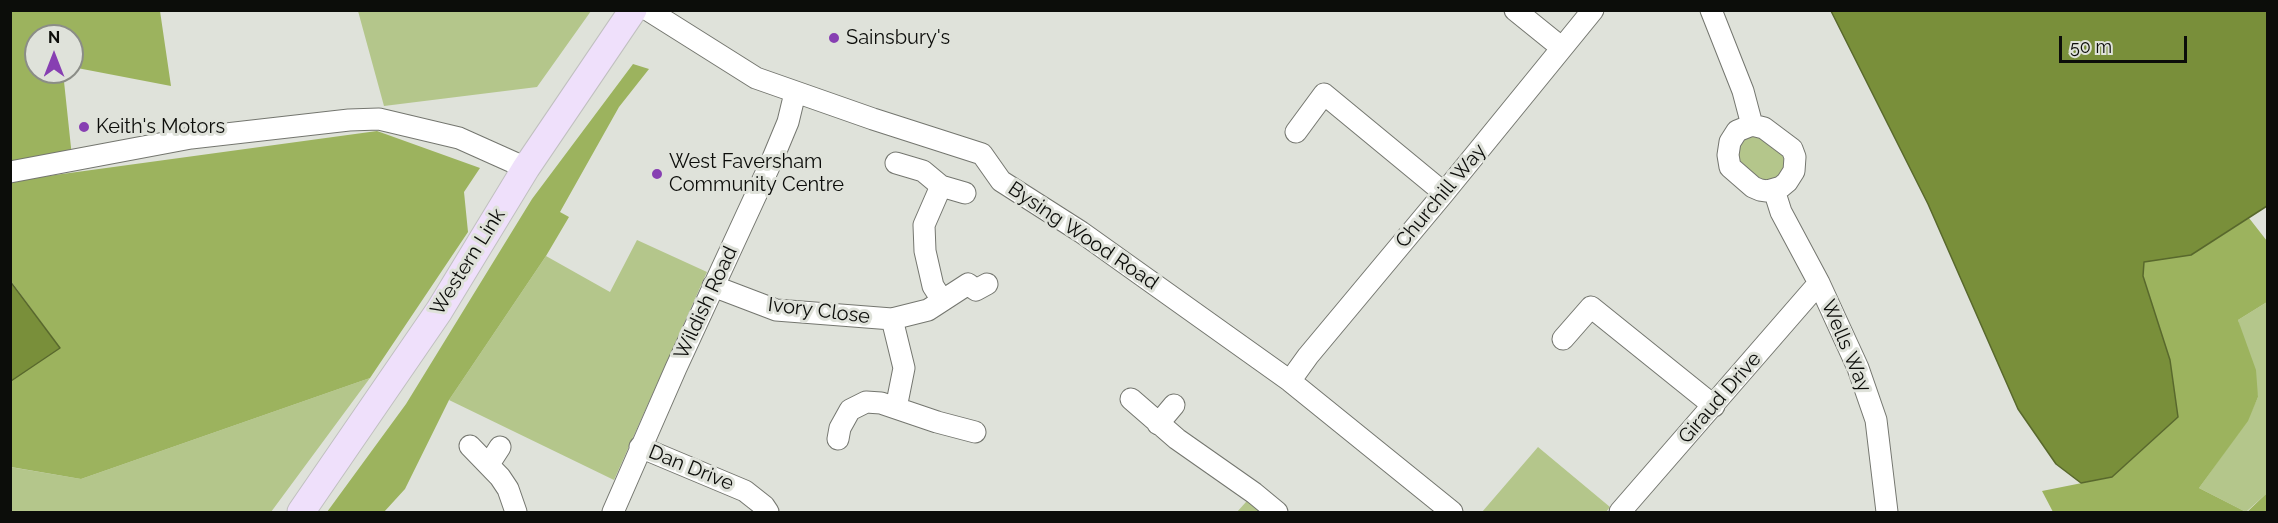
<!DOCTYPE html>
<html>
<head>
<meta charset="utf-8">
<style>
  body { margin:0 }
  #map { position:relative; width:2278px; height:523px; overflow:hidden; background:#dfe2da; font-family:Raleway,sans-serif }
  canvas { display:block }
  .frame { position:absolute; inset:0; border:12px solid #0c0d0a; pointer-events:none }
  .north { position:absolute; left:24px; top:24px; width:60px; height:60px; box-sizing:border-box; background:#dfe2da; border:2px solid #8b8d87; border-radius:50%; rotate:0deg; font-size:16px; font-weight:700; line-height:24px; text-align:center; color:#0c0d0a }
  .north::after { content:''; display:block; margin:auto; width:21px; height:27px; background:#873fb2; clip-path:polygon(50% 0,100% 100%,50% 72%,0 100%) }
  .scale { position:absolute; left:2059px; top:36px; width:128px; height:27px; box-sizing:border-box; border:3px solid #0c0d0a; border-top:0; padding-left:8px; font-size:18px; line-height:21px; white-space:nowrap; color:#0c0d0a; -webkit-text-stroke:4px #dfe2da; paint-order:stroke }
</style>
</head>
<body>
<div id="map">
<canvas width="2278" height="523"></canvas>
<div class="frame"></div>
<div class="north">N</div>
<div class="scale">50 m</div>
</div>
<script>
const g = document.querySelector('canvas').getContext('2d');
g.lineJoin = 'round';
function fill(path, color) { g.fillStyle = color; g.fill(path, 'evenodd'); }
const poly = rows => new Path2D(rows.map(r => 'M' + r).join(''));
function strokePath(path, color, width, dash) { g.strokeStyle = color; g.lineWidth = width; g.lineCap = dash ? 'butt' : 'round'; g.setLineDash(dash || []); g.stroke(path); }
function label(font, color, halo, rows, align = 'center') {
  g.font = font + ' Raleway,sans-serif'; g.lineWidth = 6; g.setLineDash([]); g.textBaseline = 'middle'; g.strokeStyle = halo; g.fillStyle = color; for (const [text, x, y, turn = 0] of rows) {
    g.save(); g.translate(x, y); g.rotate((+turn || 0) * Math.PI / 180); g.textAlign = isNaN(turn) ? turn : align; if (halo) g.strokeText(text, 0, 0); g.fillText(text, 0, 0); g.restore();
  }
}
fill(poly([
  [358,11,358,10,591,11,537,87,384,106],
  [1755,135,1782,153,1784,159,1785,165,1781,175,1767,183,1741,170,1735,150,1742,140],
  [637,240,707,272,614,480,449,400,546,256,610,292],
  [2267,302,2267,493,2246,512,2199,488,2247,421,2258,397,2238,320],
  [370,378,271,512,11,512,10,467,81,479],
  [1538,447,1610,507,1606,512,1482,512],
  [1254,493,1277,512,1237,512]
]), '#b4c68b');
fill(poly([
  [10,11,160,11,171,86,72,67,72,36,36,36,36,72,63,72,72,157,14,163,10,158],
  [633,64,649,69,619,107,560,212,569,217,546,256,449,400,405,489,384,512,327,512,406,404,532,199],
  [377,131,480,168,464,192,468,232,370,378,81,479,11,467,10,381,60,348,11,281,11,181],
  [2249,218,2267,241,2267,302,2238,320,2256,370,2258,397,2248,421,2199,488,2246,512,2053,512,2042,491,2112,477,2178,417,2170,360,2143,276,2144,261,2191,255],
  [2267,493,2267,512,2247,512]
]), '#9cb35e');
const water = poly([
  [1831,11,2267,11,2267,206,2191,255,2144,262,2143,276,2170,360,2178,417,2112,477,2081,483,2056,464,2018,409,1928,204,1831,11],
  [10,281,60,348,11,381,10,381,10,281]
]);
fill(water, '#798f3a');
strokePath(water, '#58682c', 1.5);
const minor = poly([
  [648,10,756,78,873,119,982,154,1001,181,1081,232,1290,381,1452,512],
  [1515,10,1562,48],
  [1711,10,1743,91,1752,125],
  [1752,125,1764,128,1792,149,1795,157,1794,171,1787,182,1781,187,1767,191,1760,190,1753,187,1730,167,1728,155,1730,142,1737,131,1752,125],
  [1296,132,1324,94,1444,193],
  [896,163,923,171,941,186,965,193],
  [10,172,191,138,349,120,379,119,459,138,526,168],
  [941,186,924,225,925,251,933,286,942,300],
  [1774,190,1781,212,1819,283,1858,368,1876,420,1887,512],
  [713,286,776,310,892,319,928,310,968,284,976,290,987,284],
  [892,319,904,368,896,408],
  [1563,339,1591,307,1714,406],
  [1290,381,1308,356,1444,193,1593,10],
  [1131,399,1177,439,1254,493,1277,512],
  [1158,424,1174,405],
  [838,439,840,428,850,410,866,402,881,403,937,422,975,432],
  [470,446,500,477,508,489,516,512],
  [640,447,745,491,764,506,768,512],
  [489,464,500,447],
  [613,512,676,368,773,158,788,122,795,93],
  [1620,512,1819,283]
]);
const major = poly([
  [301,512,439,311,526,168,633,10]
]);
strokePath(minor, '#74766f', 23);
strokePath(major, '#c0c0bf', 29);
strokePath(minor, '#fff', 21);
strokePath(major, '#efe0fb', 27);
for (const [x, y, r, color] of [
  [834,38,6,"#873fb2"],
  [84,127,6,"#873fb2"],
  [657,174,6,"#873fb2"]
]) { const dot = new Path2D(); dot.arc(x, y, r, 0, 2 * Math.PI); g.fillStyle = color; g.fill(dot); strokePath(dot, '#dfe2da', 2); }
label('20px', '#0c0d0a', '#dfe2da', [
  ["Sainsbury's",846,38],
  ["Keith's Motors",96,127],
  ["West Faversham",669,162],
  ["Community Centre",669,185]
], 'left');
label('20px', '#0c0d0a', '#dfe2da', [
  ["Churchill Way",1441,196,-50],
  ["Bysing Wood Road",1083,236,34],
  ["Western Link",468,262,-58],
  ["Wildish Road",706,303,-65],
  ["Ivory Close",819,311,7],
  ["Wells Way",1846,346,67],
  ["Giraud Drive",1720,398,-49],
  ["Dan Drive",691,468,22]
]);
</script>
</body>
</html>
